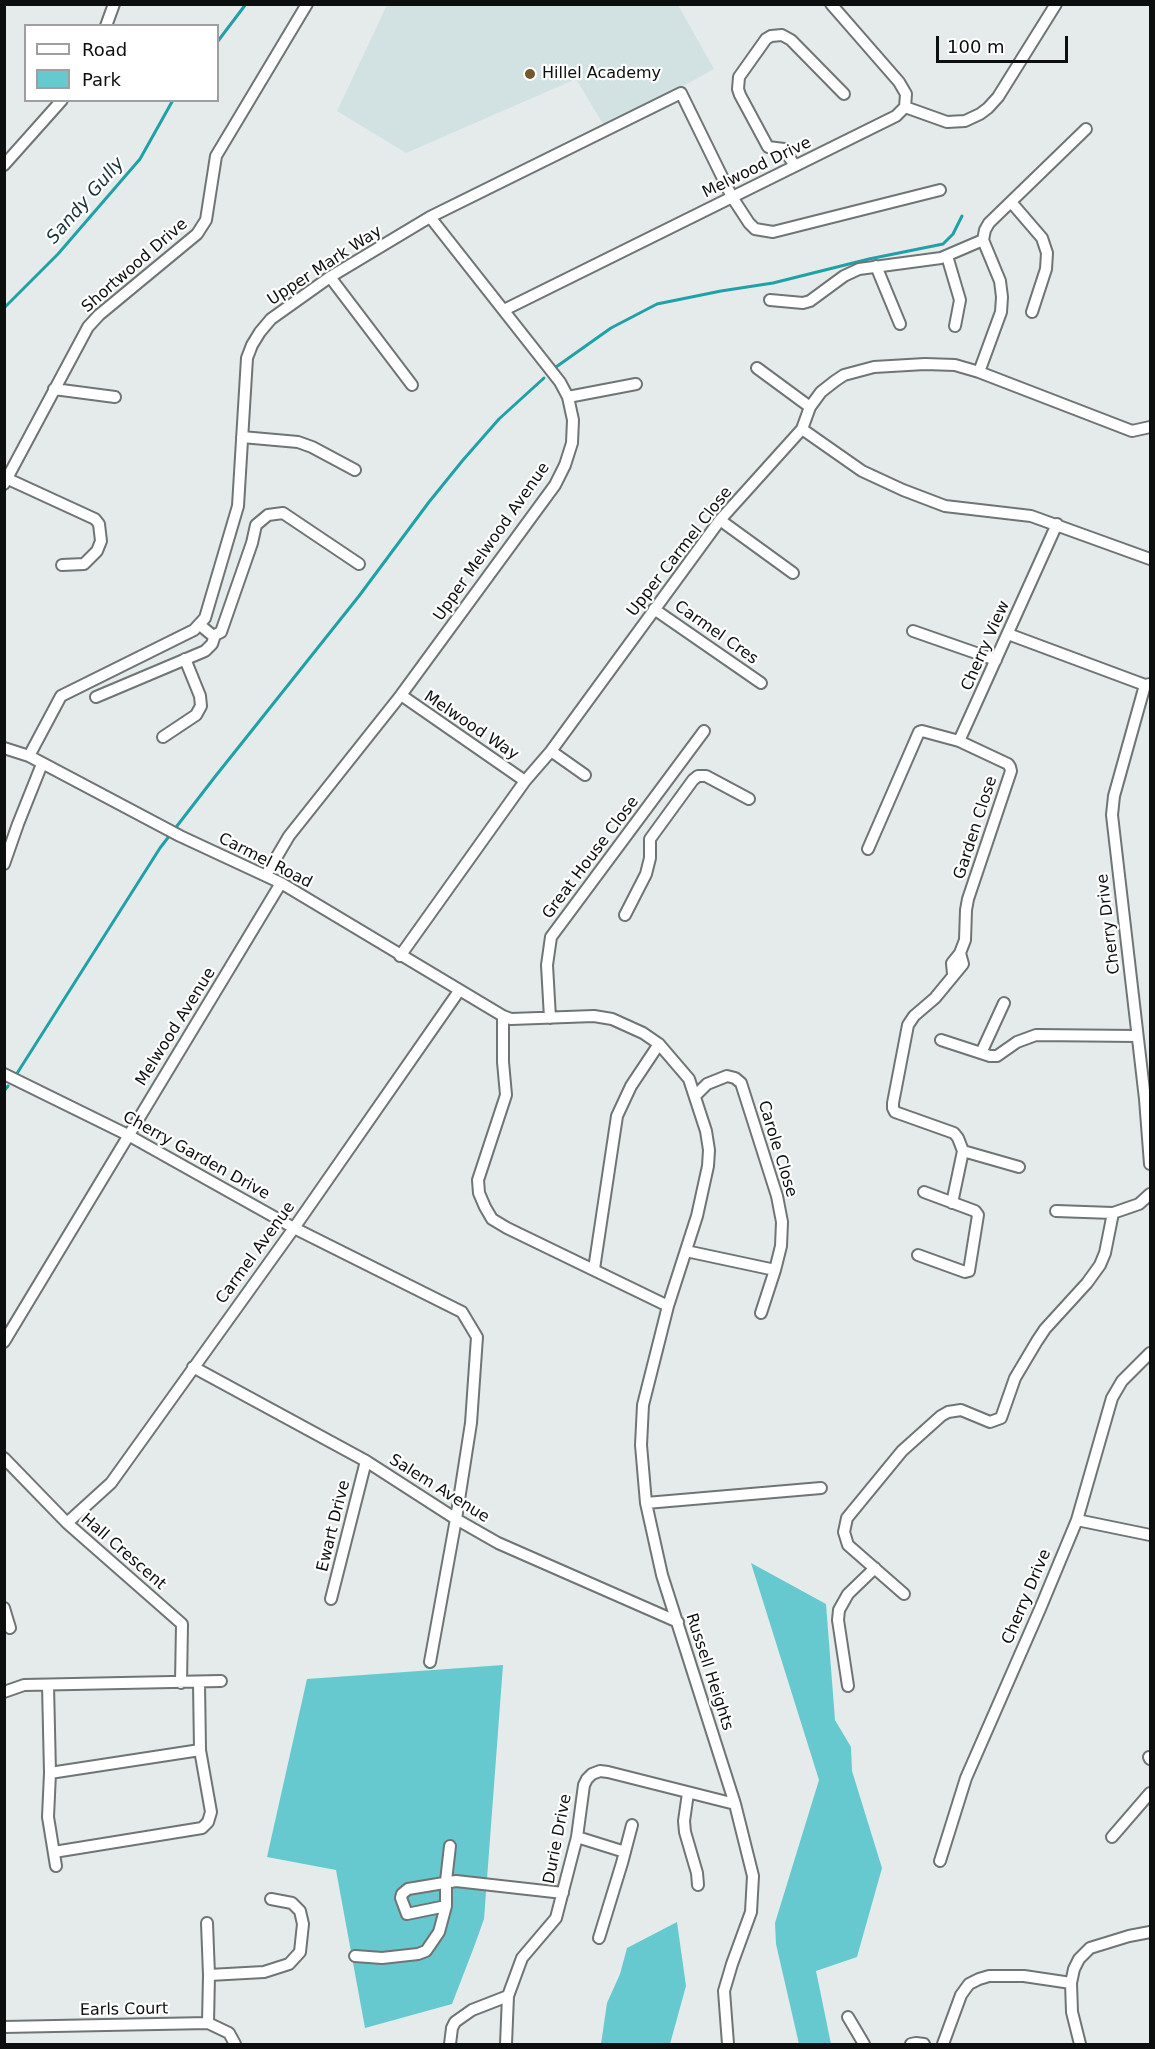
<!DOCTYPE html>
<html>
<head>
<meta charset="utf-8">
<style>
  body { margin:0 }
  #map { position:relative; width:1155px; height:2049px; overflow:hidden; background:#e5ebeb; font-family:"DejaVu Sans",sans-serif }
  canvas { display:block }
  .frame { position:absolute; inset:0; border:6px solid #0d0f0f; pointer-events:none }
  .legend { position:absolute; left:24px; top:24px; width:195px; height:78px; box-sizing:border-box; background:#fff; border:2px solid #9e9f9f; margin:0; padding:8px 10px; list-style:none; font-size:18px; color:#0d0f0f }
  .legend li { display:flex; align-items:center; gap:12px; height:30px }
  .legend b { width:30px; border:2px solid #9e9f9f }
  .scale { position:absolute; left:936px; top:36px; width:132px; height:27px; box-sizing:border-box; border:3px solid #0d0f0f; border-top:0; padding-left:8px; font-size:18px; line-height:21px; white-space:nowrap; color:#0d0f0f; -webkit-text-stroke:4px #fff; paint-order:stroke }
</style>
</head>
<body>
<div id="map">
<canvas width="1155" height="2049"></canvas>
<div class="frame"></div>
<ul class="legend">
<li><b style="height:8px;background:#fff"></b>Road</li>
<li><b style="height:16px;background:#65c9cf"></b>Park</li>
</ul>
<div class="scale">100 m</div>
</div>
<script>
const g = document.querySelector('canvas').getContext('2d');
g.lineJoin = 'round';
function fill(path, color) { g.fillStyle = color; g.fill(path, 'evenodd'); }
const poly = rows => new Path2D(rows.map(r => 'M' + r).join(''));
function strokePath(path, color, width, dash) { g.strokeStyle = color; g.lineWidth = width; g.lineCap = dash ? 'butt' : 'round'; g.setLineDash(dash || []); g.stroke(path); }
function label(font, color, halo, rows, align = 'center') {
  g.font = font + ' "DejaVu Sans",sans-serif'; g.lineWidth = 4.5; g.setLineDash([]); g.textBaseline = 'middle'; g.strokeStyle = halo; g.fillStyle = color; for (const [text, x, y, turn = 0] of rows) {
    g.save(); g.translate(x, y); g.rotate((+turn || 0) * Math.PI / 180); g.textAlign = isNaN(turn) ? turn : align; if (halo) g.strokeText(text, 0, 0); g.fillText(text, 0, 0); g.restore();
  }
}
fill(poly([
  [387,5,678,5,714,69,606,129,576,79,406,153,337,111]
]), '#d2e1e2');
fill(poly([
  [751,1563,826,1604,835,1720,851,1747,852,1771,882,1868,857,1957,816,1971,831,2044,799,2044,776,1944,775,1923,819,1780],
  [503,1665,484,1919,474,1947,452,2004,365,2028,336,1870,267,1857,307,1679],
  [677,1922,686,1986,670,2044,601,2044,607,2003,620,1974,627,1948]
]), '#65c9cf');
strokePath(poly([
  [218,41,246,4],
  [4,308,58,254,140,159,173,100],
  [556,367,611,328,657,304,721,291,773,283,869,259,943,244,953,234,962,216],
  [16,1075,160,848,214,778,359,596,429,502,463,460,499,419,544,378],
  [4,1091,8,1086]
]), '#20a1a7', 3);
const street = poly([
  [106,26,114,4],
  [905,107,947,122,965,121,980,114,988,108,998,97,1056,4],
  [4,165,62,100],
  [795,166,784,149,768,147,740,95,738,89,739,77,766,39,771,36,782,35,791,40,844,94],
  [1011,202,1042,238,1047,253,1046,269,1032,312],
  [947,256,960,300,955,326],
  [876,266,900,324],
  [330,277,412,385],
  [770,300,803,303,810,301,844,276,859,269,941,258,983,240],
  [504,310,896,116,905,107,906,94,899,82,831,4],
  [757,368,810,407],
  [979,372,1001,312,1002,297,1000,281,983,240,985,230,989,223,1086,129],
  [54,389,115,397],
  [568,397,636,384],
  [802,429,862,471,903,490,945,506,1031,516,1150,559],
  [242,437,298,442,312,447,355,470],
  [8,479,95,519,99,524,101,541,97,551,84,564,62,565],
  [4,484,88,327,99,315,197,234,206,220,216,156,307,4],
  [720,520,793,573],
  [654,609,761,683],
  [200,625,212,635,215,635,221,632,252,543,256,525,268,515,283,513,359,564],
  [913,631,996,660],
  [1008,634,1145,685,1150,684],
  [1145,685,1114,796,1112,815,1145,1099,1150,1164],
  [401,695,525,781],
  [96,697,205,651,212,644,215,635],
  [163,737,196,715,201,706,200,696,185,659],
  [959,741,1057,524],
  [4,748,29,756,180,836,281,883,503,1016,511,1019,594,1016,612,1019,643,1033,659,1044,689,1079,706,1131,709,1150,708,1166,697,1216,668,1306,643,1405,641,1445,646,1503,662,1575,735,1804,753,1876,751,1912,732,1964,724,1991,728,2044],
  [551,751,585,775],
  [29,756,61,696,194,630,205,618,238,506,247,358,252,345,260,332,271,319,330,277,430,217,681,93,732,197,749,223,755,229,773,232,940,190],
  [868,849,919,732,922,731,959,741,1008,764,1010,767,1011,771,968,899,966,910,965,940,960,953,952,963,953,974],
  [4,864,18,824,42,764],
  [266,875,289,836,401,695,555,485,565,465,572,443,573,420,568,397,560,382,430,217],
  [625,915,646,874,650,858,650,839,693,780,698,776,706,776,749,799],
  [400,956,525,781,551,751,720,520,802,429,810,407,821,392,835,381,844,375,874,367,925,364,955,365,979,372,1132,431,1150,427],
  [503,1016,503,1062,506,1095,478,1180,479,1193,485,1207,492,1219,507,1228,668,1306],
  [550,1018,547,965,551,937,704,731],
  [941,1040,990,1056,997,1056,1017,1042,1036,1035,1137,1036],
  [981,1053,1004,1003],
  [4,1074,128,1135,294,1228,462,1312,477,1337,471,1423,456,1519,430,1662],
  [695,1096,707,1084,727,1076,735,1078,741,1083,777,1196,782,1222,781,1246,775,1270,761,1313],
  [963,1151,1019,1167],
  [952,1203,963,1151,958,1138,954,1133,895,1112,893,1108,893,1103,908,1025,914,1016,935,998,963,964,960,953],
  [1056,1211,1113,1213,1139,1204,1150,1194],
  [686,1251,775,1270],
  [918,1255,965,1272,969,1271,978,1215,975,1211,924,1192],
  [594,1269,617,1116,631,1086,659,1044],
  [4,1342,281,883],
  [193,1367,366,1461,456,1519,498,1543,678,1622],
  [4,1458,67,1523,182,1624,181,1683],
  [646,1503,821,1488],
  [1077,1520,1150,1535],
  [67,1523,111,1483,294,1228,459,991],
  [904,1594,848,1545,844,1532,847,1518,902,1451,941,1416,948,1412,961,1410,990,1422,1001,1418,1015,1378,1037,1341,1045,1329,1087,1283,1100,1265,1105,1253,1113,1213],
  [331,1599,366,1461],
  [4,1608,10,1628],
  [48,1685,50,1773,48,1817,56,1866],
  [848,1686,838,1620,839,1610,848,1594,875,1568],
  [4,1692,24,1685,221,1681],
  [1149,1757,1150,1759],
  [50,1773,200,1750],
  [688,1793,684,1821,685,1832,697,1873,698,1885],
  [577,1837,625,1852],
  [1112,1837,1150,1793],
  [54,1852,202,1828,208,1822,211,1812,200,1750,199,1683],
  [940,1861,966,1778,1040,1609,1077,1520,1112,1398,1122,1381,1150,1353],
  [446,1906,407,1914,401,1898,402,1894,408,1889,456,1881,563,1893],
  [207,1923,209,1975,208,2023],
  [599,1938,622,1863,632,1825],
  [355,1956,382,1958,418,1954,426,1951,439,1932,446,1906,446,1881,450,1846],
  [209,1975,264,1972,289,1964,300,1952,303,1924,300,1911,292,1903,271,1899],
  [848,2017,864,2044],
  [4,2027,208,2023,229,2033,235,2044],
  [450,2044,452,2028,455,2022,472,2010,508,1996],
  [506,2044,508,1996,522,1958,556,1918,577,1837,584,1785,587,1779,592,1774,600,1771,608,1772,735,1804],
  [911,2044,916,2043,924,2044],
  [943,2044,961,1995,969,1984,979,1979,989,1976,1024,1976,1071,1983],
  [1080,2044,1072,2012,1071,1983,1074,1969,1079,1959,1090,1948,1129,1936,1150,1932]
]);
strokePath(street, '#6f7475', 14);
strokePath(street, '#fff', 10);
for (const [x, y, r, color] of [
  [530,74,6,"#75572b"]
]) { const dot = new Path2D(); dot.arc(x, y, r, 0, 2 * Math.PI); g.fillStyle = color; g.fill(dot); strokePath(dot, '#fff', 2); }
label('16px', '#0d0f0f', '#fff', [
  ["Hillel Academy",542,74]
], 'left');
label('16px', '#0d0f0f', '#fff', [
  ["Melwood Drive",757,168,-26],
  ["Shortwood Drive",135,266,-41],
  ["Upper Mark Way",325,266,-33],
  ["Upper Melwood Avenue",492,542,-55],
  ["Upper Carmel Close",680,552,-52],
  ["Carmel Cres",716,633,35],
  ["Cherry View",986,646,-66],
  ["Melwood Way",471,726,34],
  ["Garden Close",976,828,-72],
  ["Great House Close",591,858,-53],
  ["Carmel Road",265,861,27],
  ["Cherry Drive",1109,924,-97],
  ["Melwood Avenue",176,1027,-58],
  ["Carole Close",777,1149,73],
  ["Cherry Garden Drive",196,1156,29],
  ["Carmel Avenue",256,1253,-54],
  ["Salem Avenue",439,1489,32],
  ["Ewart Drive",334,1526,-76],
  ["Hall Crescent",123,1552,41],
  ["Cherry Drive",1027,1597,-67],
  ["Russell Heights",709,1672,72],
  ["Durie Drive",558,1839,-79],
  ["Earls Court",124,2010,-1]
]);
label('italic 18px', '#193335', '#fff', [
  ["Sandy Gully",86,201,-49]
]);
</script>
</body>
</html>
